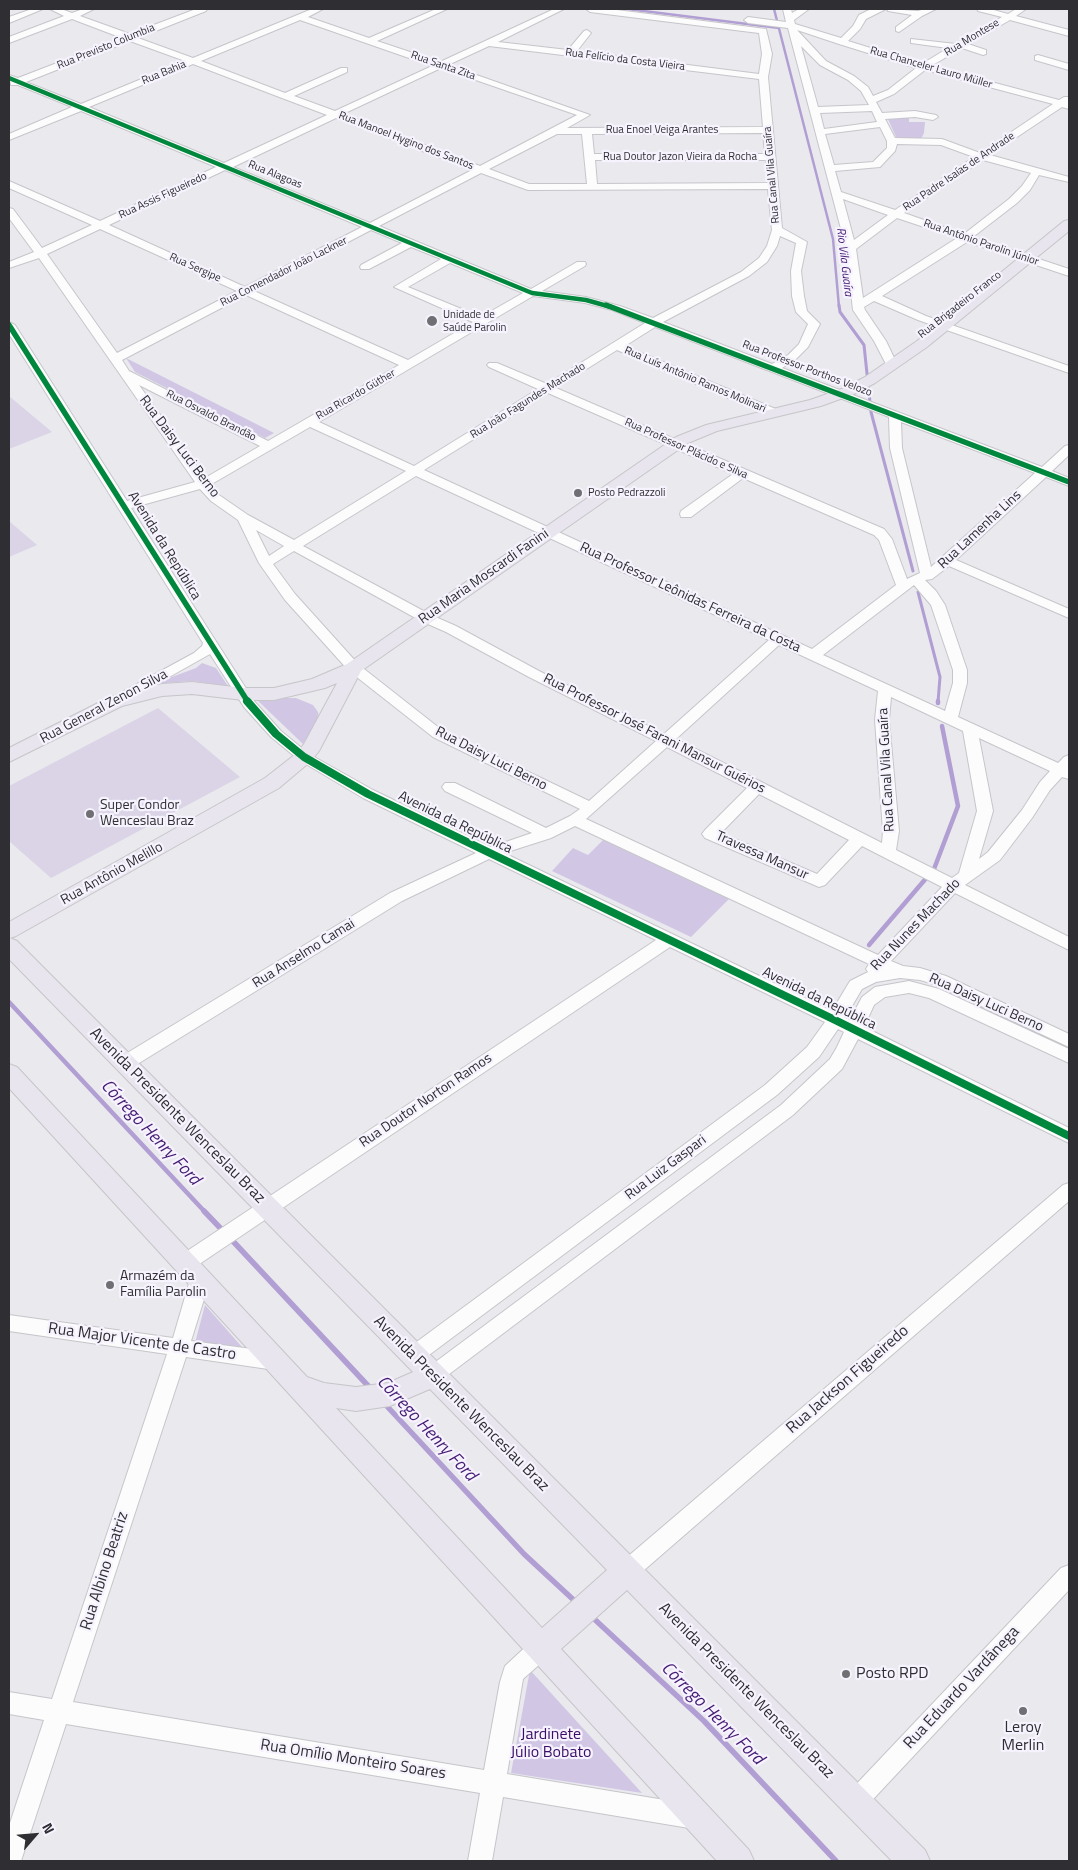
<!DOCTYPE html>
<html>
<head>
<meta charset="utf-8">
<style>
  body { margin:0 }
  #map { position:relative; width:1078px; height:1870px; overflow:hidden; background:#eae9ee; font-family:"Titillium Web",sans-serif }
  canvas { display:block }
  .frame { position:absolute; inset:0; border:10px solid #2f2e32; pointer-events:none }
  .north { position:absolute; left:10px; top:1810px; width:50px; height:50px; -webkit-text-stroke:4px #f6f3fe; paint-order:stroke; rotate:63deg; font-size:14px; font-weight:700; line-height:20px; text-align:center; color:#2f2e32 }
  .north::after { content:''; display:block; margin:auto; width:18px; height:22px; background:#2f2e32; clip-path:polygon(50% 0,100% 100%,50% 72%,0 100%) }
</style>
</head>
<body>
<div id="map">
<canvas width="1078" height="1870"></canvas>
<div class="frame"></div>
<div class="north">N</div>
</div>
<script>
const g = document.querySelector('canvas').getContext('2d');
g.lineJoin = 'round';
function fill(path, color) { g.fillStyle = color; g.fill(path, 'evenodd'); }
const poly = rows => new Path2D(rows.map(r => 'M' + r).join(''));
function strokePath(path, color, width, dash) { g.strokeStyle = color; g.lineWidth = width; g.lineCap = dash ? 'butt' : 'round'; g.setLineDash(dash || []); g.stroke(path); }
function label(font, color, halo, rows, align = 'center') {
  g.font = font + ' "Titillium Web",sans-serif'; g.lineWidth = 4.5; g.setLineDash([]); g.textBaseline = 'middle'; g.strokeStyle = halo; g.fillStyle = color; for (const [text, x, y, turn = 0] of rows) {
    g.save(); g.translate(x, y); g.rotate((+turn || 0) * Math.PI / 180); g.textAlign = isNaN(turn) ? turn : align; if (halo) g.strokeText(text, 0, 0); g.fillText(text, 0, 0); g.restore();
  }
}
fill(poly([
  [909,116,909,122,925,122,924,133,921,139,897,139,887,117],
  [126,358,274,433,265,438,135,372],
  [202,663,216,668,228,686,192,681,153,684,196,668],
  [255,698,296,698,313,705,318,712,319,719,303,744],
  [603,840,729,899,691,937,552,871,573,848,588,855],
  [205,1305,242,1347,195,1343],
  [530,1670,642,1793,511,1773]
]), '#d1c7e5');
strokePath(poly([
  [628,9,779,28],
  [774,9,833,239,839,307]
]), '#b19fd4', 2.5);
strokePath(poly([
  [839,305,840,312,864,345,871,412,913,571],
  [918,592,940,677,938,702]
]), '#b19fd4', 3);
strokePath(poly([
  [938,703,938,701],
  [869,945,934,869,958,806,942,726],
  [9,1002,205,1212]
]), '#b19fd4', 4.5);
strokePath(poly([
  [204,1211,225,1233],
  [230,1238,372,1390],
  [384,1403,524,1554,578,1604],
  [591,1616,704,1721,836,1861]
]), '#b19fd4', 5.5);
fill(poly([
  [9,396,52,432,9,449],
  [9,521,37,545,9,557],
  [158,708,240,777,51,878,9,841,9,786]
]), '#dad4e6');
const minor = poly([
  [32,9,43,9,9,23,9,17,32,9],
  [50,9,61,9,72,13,83,9,94,9,80,16,130,34,196,9,207,9,206,11,138,38,193,58,312,9,323,9,308,17,369,38,436,9,447,9,377,41,440,62,554,9,564,9,498,42,568,50,584,31,587,30,591,33,577,51,759,74,762,54,759,33,590,12,586,9,609,9,766,29,772,54,768,77,782,228,807,242,801,271,804,296,807,311,820,324,808,347,796,359,782,368,1042,467,1065,446,1069,445,1069,455,1052,471,1069,478,1069,486,1046,477,956,560,1069,609,1069,618,949,566,932,579,925,580,936,591,945,605,967,670,967,683,958,717,1058,763,1064,757,1069,755,1069,779,1062,777,1050,790,1032,818,1000,860,965,885,1069,937,1069,950,955,893,891,961,903,966,920,968,946,976,1069,1034,1069,1047,934,984,920,980,900,978,876,982,862,989,845,1018,850,1020,862,997,875,987,909,981,939,989,1069,1049,1069,1063,929,998,909,993,885,997,874,1005,864,1027,1069,1128,1069,1143,858,1039,842,1069,793,1115,440,1381,433,1384,426,1381,423,1375,426,1369,781,1105,830,1059,837,1047,844,1032,838,1029,819,1057,777,1095,421,1361,414,1364,407,1361,404,1355,407,1349,765,1085,807,1047,825,1022,670,947,192,1269,185,1271,178,1269,176,1263,178,1257,656,940,489,859,402,901,131,1068,125,1070,119,1068,116,1063,119,1058,390,893,476,853,363,798,299,760,271,737,244,707,210,654,123,703,113,703,111,700,113,697,194,653,202,646,203,643,9,334,9,322,15,325,127,501,195,482,39,258,9,268,9,262,34,252,9,218,9,208,13,209,42,248,92,225,9,188,9,181,100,221,216,167,81,111,9,140,9,134,72,107,18,85,11,85,9,75,18,78,122,38,72,19,9,43,9,37,64,16,50,9],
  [300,20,432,66,335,111,294,96,347,72,347,68,341,68,285,93,201,61,300,20],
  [130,41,185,61,81,104,26,82,130,41],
  [489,46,759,79,763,127,567,128,590,115,448,65,489,46],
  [193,64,282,98,327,115,224,163,89,107,193,64],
  [441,68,577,115,480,166,343,114,441,68],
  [336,118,472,170,370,223,233,167,336,118],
  [763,133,765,154,594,154,592,134,763,133],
  [557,134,582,134,587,184,529,184,489,169,557,134],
  [595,160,766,160,768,183,597,184,595,160],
  [225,170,362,227,245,287,109,225,225,170],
  [481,173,528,190,768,189,772,230,767,246,759,258,741,272,653,318,620,306,586,297,542,291,585,266,586,264,585,262,577,262,531,289,379,226,481,173],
  [100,229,237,291,117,353,47,254,100,229],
  [371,230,402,243,361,265,360,267,361,269,369,269,411,247,441,259,394,287,473,322,408,360,254,291,371,230],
  [780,236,796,243,791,271,792,296,796,312,808,324,799,344,788,355,772,364,663,322,749,276,767,262,777,246,780,236],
  [450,263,523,293,481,317,408,287,450,263],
  [246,295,399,365,268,441,129,371,122,360,246,295],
  [533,296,585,303,612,310,645,323,547,384,497,363,489,363,487,365,489,367,538,389,414,466,319,422,533,296],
  [655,327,889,417,890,448,920,573,907,579,892,539,884,529,556,388,617,350,770,416,778,416,780,413,778,410,625,346,655,327],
  [139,385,260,446,205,478,139,385],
  [548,393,733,474,681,511,680,514,681,517,691,517,743,478,874,535,879,540,896,585,812,649,424,470,548,393],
  [901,422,1035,473,931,567,902,448,901,422],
  [310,427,406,471,294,540,248,515,219,495,210,485,310,427],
  [416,476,769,640,664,734,539,671,456,626,431,615,303,546,416,476],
  [200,489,211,501,238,520,259,563,285,600,349,671,433,737,580,809,570,816,546,828,455,783,445,783,442,787,445,791,532,833,491,847,373,790,309,754,281,731,254,701,131,508,200,489],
  [256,530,284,546,269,556,256,530],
  [294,551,421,621,446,632,529,677,656,741,589,801,443,731,359,665,295,594,273,564,294,551],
  [914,585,931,605,953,670,953,683,945,711,823,655,914,585],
  [779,645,878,691,875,720,883,831,882,843,676,739,779,645],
  [891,697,963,731,977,811,959,873,952,878,896,850,899,831,889,720,891,697],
  [979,738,1050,771,1040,782,1022,810,988,852,979,859,993,811,979,738],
  [667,747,747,788,705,830,702,834,705,838,819,887,825,885,862,846,942,887,878,955,586,819,667,747],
  [759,794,849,840,817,874,721,833,759,794],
  [575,826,869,964,866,969,868,972,850,981,832,1011,504,853,551,838,575,826],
  [783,9,791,9,792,13,799,9,809,9,794,20,795,24,841,38,853,26,859,15,871,9,886,9,866,19,860,29,848,41,922,64,948,48,911,43,911,39,956,44,1002,17,978,11,977,9,990,9,1008,14,1016,9,1026,9,1016,16,1069,30,1069,36,1010,20,968,44,986,50,986,54,983,55,962,48,931,66,1059,100,1064,97,1069,97,1068,103,1069,109,1062,107,990,155,1069,177,1069,182,1039,175,1030,190,1017,203,973,237,1069,269,1069,276,967,242,882,296,926,316,1069,366,1069,373,918,320,874,301,864,307,865,310,886,341,897,364,895,366,887,366,874,341,853,310,846,248,788,28,748,23,744,20,748,17,786,22,783,9],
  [797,30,839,44,916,68,888,90,873,96,868,87,854,76,826,61,797,30],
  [801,46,820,65,848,80,861,91,869,105,818,107,801,46],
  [925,70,1053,104,980,153,942,139,895,138,885,119,915,117,933,120,938,117,936,115,915,111,882,113,876,102,894,94,925,70],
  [872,111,877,122,824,129,820,113,872,111],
  [880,127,887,141,887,148,873,162,834,165,825,134,880,127],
  [897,144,941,145,974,157,895,210,841,192,835,171,880,167,895,151,897,144],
  [983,160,1031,173,1022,186,1009,199,964,234,904,213,983,160],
  [843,199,888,215,854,240,843,199],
  [897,218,957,238,863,298,856,249,897,218],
  [887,9,918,11,925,9,936,9,922,16,899,32,896,31,896,27,912,15,888,11,887,9],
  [1038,55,1069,64,1069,70,1035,60,1035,56,1038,55],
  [1069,1183,1069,1201,635,1578,627,1581,619,1578,616,1571,619,1564,1063,1185,1069,1183],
  [200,1272,207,1274,210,1280,191,1341,275,1352,282,1355,285,1361,282,1367,275,1370,186,1357,73,1702,484,1770,500,1682,505,1666,533,1640,541,1637,549,1640,552,1648,549,1656,523,1679,507,1774,695,1805,703,1809,707,1817,703,1825,695,1829,503,1797,492,1861,468,1861,480,1793,66,1724,21,1861,9,1861,9,1826,44,1720,9,1714,9,1692,52,1699,167,1354,9,1331,9,1315,173,1338,190,1280,193,1274,200,1272],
  [1069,1565,1069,1590,863,1810,855,1814,847,1810,843,1802,847,1794,1061,1568,1069,1565]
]);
const major = poly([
  [1069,220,1069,231,927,347,875,383,854,394,821,406,717,431,688,443,361,671,319,751,311,761,279,788,16,936,10,938,17,941,925,1850,930,1861,892,1861,627,1590,561,1649,749,1850,754,1861,717,1861,9,1088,9,1064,17,1067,307,1377,324,1383,356,1387,388,1383,413,1372,9,959,9,922,265,778,297,753,304,744,337,683,325,688,274,700,243,700,192,694,162,696,122,706,9,762,9,748,108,698,143,688,162,684,192,682,243,688,274,688,312,679,347,664,676,437,706,425,810,400,844,388,865,377,917,341,1064,221,1069,220],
  [430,1389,607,1570,542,1628,336,1408,356,1411,390,1406,430,1389]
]);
strokePath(minor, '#c6c5ca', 2);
strokePath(major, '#c6c5c8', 2);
fill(minor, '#fcfcfc');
fill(major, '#e8e5ee');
strokePath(poly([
  [9,78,532,293,586,300,611,307]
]), '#00873e', 4.5);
strokePath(poly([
  [606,305,1069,482],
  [9,325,248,702]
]), '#00873e', 5.5);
strokePath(poly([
  [247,701,276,734,304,757,368,794,835,1020,1069,1136]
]), '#00873e', 8);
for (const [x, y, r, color] of [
  [432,321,6,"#706f74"],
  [578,493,5,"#706f74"],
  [90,814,5,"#706f74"],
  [110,1285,5,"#706f74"],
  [846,1674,5,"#706f74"],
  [1023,1711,5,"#706f74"]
]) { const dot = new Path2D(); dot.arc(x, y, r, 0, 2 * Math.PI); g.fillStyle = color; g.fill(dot); strokePath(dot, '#f6f3fe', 2); }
label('11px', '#2f2e32', '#f6f3fe', [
  ["Rua Montese",972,38,-31],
  ["Rua Previsto Columbia",106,47,-22],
  ["Rua Felício da Costa Vieira",625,60,7],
  ["Rua Santa Zita",443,66,19],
  ["Rua Chanceler Lauro Müller",931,68,16],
  ["Rua Bahia",164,73,-22],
  ["Rua Enoel Veiga Arantes",662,130],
  ["Rua Manoel Hygino dos Santos",406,141,21],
  ["Rua Doutor Jazon Vieira da Rocha",680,157],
  ["Rua Padre Isaías de Andrade",959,172,-34],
  ["Rua Alagoas",275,175,22],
  ["Rua Canal Vila Guaíra",772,175,-95],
  ["Rua Assis Figueiredo",163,196,-25],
  ["Rua Antônio Parolin Júnior",981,243,19],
  ["Rua Sergipe",195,268,24],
  ["Rua Comendador João Lackner",284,272,-27],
  ["Rua Brigadeiro Franco",960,305,-38],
  ["Rua Professor Porthos Velozo",807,369,21],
  ["Rua Luís Antônio Ramos Molinari",695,380,23],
  ["Rua Ricardo Güther",356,395,-30],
  ["Rua João Fagundes Machado",528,401,-32],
  ["Rua Osvaldo Brandão",211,416,27],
  ["Rua Professor Plácido e Silva",686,449,24]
]);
label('11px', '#2f2e32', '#f6f3fe', [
  ["Unidade de",443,315],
  ["Saúde Parolin",443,328],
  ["Posto Pedrazzoli",588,493]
], 'left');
label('italic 12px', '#431a72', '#f6f3fe', [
  ["Rio Vila Guaíra",844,262,83]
]);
label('14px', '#2f2e32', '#f6f3fe', [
  ["Rua Daisy Luci Berno",179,447,53],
  ["Rua Lamenha Lins",980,530,-43],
  ["Avenida da República",164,546,58],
  ["Rua Maria Moscardi Fanini",484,577,-35],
  ["Rua Professor Leônidas Ferreira da Costa",690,598,25],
  ["Rua General Zenon Silva",104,707,-28],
  ["Rua Professor José Farani Mansur Guérios",654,734,27],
  ["Rua Daisy Luci Berno",491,759,27],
  ["Rua Canal Vila Guaíra",887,770,-93],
  ["Avenida da República",455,823,26],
  ["Travessa Mansur",762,856,24],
  ["Rua Antônio Melillo",112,874,-29],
  ["Rua Nunes Machado",916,925,-46],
  ["Rua Anselmo Camai",304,954,-32],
  ["Avenida da República",819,999,26],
  ["Rua Daisy Luci Berno",986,1003,24],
  ["Rua Doutor Norton Ramos",426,1101,-34],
  ["Rua Luiz Gaspari",666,1168,-37]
]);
label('14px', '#2f2e32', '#f6f3fe', [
  ["Super Condor",100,806],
  ["Wenceslau Braz",100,822],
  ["Armazém da",120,1277],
  ["Família Parolin",120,1293]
], 'left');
label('16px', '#2f2e32', '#f6f3fe', [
  ["Avenida Presidente Wenceslau Braz",177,1116,45],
  ["Rua Major Vicente de Castro",142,1342,8],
  ["Rua Jackson Figueiredo",848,1380,-41],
  ["Avenida Presidente Wenceslau Braz",461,1404,45],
  ["Rua Albino Beatriz",105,1571,-72],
  ["Rua Eduardo Vardânega",962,1688,-47],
  ["Avenida Presidente Wenceslau Braz",746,1691,45],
  ["Rua Omílio Monteiro Soares",353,1760,9]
]);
label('16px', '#2f2e32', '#f6f3fe', [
  ["Posto RPD",856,1674],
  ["Leroy",1023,1728,"center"],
  ["Merlin",1023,1746,"center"]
], 'left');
label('16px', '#3a0e67', '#f6f3fe', [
  ["Jardinete",551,1735],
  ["Júlio Bobato",551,1753]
]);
label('italic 18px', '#431a72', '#f6f3fe', [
  ["Córrego Henry Ford",150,1133,47],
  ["Córrego Henry Ford",426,1429,47],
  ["Córrego Henry Ford",712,1714,45]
]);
</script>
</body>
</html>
